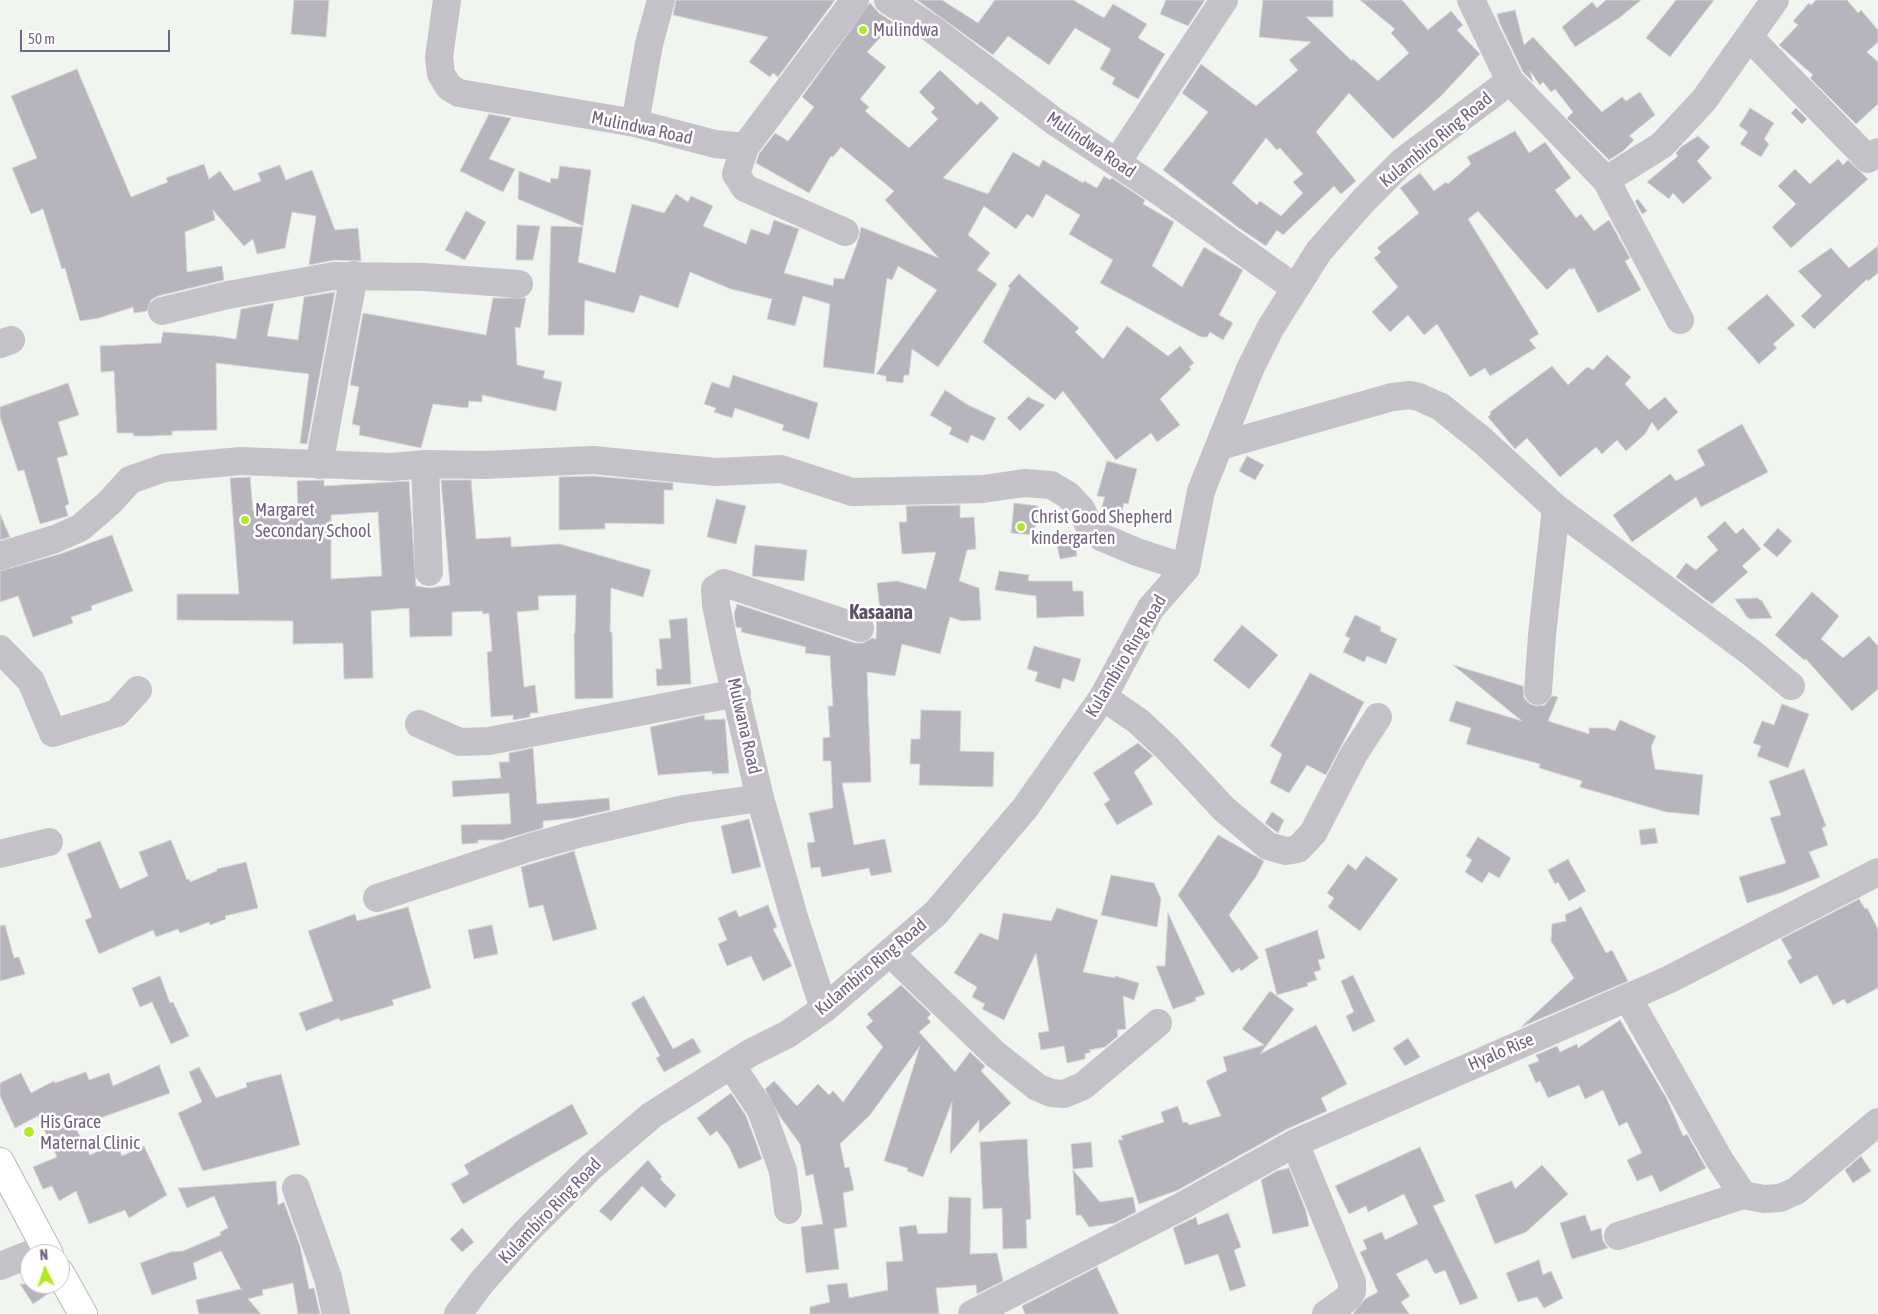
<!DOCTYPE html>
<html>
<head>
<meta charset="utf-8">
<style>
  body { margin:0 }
  #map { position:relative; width:1878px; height:1314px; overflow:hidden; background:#f0f5f0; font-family:"Asap Condensed",sans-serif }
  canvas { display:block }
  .north { position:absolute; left:20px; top:1244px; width:50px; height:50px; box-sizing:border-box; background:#fff; border:1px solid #c7c0cd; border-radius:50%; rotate:356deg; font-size:14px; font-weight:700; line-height:20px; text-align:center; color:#726283 }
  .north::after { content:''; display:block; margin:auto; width:18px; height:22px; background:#b2eb1a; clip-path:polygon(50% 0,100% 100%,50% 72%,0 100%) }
  .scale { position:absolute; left:20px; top:30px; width:150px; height:22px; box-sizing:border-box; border:2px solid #726283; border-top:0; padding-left:6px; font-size:15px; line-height:18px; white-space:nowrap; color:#726283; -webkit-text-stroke:4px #fff; paint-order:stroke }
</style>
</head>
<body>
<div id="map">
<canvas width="1878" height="1314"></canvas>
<div class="north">N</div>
<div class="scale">50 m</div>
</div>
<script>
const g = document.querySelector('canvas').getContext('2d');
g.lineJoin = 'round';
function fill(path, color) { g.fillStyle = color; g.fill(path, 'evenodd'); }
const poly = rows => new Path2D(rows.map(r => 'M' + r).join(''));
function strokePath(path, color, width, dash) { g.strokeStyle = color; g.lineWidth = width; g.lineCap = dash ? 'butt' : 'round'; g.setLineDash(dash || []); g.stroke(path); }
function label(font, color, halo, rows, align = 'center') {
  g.font = font + ' "Asap Condensed",sans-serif'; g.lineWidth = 5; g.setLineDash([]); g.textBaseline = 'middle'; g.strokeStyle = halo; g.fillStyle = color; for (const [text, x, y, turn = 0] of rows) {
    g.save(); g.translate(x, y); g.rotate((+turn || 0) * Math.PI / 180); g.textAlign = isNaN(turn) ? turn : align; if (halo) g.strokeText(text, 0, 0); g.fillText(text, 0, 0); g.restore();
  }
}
const building = poly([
  [294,0,329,0,326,37,291,34,294,0],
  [676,0,835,0,778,77,773,73,770,77,749,62,768,37,673,15,676,0],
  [917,0,942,0,978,23,995,0,1073,0,1104,18,1113,4,1147,24,1138,38,1165,54,1138,99,1112,84,1115,78,1100,69,1111,49,1075,28,1049,65,1008,36,993,55,917,0],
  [1166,0,1205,0,1188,26,1160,14,1166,0],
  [1263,0,1333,0,1333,17,1306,17,1352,61,1353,59,1378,81,1409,53,1391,33,1395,29,1360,0,1402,0,1428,30,1451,11,1463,25,1457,30,1480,54,1441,96,1393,139,1349,93,1316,132,1356,181,1341,194,1334,186,1283,235,1277,230,1266,246,1239,228,1163,170,1208,112,1182,93,1201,64,1256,106,1298,70,1289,60,1311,42,1259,37,1263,0],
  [1266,138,1277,150,1280,148,1303,174,1293,182,1303,193,1281,216,1260,201,1257,205,1232,183,1266,138],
  [1606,0,1641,0,1619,18,1575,47,1562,27,1592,2,1597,8,1606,0],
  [1676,0,1714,0,1670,57,1646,38,1676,0],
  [1816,0,1847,0,1858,13,1861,10,1878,30,1878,42,1867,52,1878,62,1878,104,1856,124,1810,78,1813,75,1779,45,1798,25,1793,21,1809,3,1811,5,1816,0],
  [870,3,879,13,894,23,867,52,886,67,860,99,869,107,865,111,909,148,938,119,931,112,935,108,919,92,940,70,977,105,981,101,999,118,943,178,988,194,1013,152,1039,167,1043,160,1083,183,1084,181,1097,188,1104,176,1110,180,1112,178,1145,200,1143,204,1174,222,1152,266,1182,287,1204,247,1243,270,1219,315,1233,323,1223,340,1210,332,1207,337,1201,337,1100,283,1113,260,1069,234,1080,215,1046,194,1033,218,1027,214,1016,229,984,206,968,235,990,253,977,270,997,284,938,367,912,349,909,375,904,375,903,383,886,381,886,376,876,374,937,290,898,266,892,280,887,278,874,374,823,367,830,304,803,296,795,326,767,319,772,299,731,289,690,272,678,308,640,295,634,313,585,300,584,335,548,335,551,226,583,227,578,262,615,273,632,204,664,213,676,194,688,202,691,196,713,206,703,226,746,244,751,229,769,235,774,220,799,229,784,273,833,286,834,278,844,279,859,238,861,227,939,258,885,200,894,191,841,147,833,157,831,156,809,193,756,163,759,154,775,133,788,141,814,107,802,97,870,3],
  [1515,10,1524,45,1533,37,1602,112,1622,97,1626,101,1640,92,1655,115,1629,136,1634,140,1623,151,1609,160,1567,118,1573,112,1555,89,1551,92,1543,82,1540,85,1530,71,1533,82,1523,72,1500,24,1497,14,1515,10],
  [77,69,131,197,168,182,166,178,204,164,209,179,220,171,234,191,261,181,258,173,280,165,286,180,312,170,335,230,358,228,361,261,334,260,309,265,316,216,292,212,285,248,257,254,253,239,244,246,213,210,215,220,185,232,187,272,222,266,224,280,158,296,151,300,147,311,134,313,133,307,99,318,80,321,65,268,62,269,43,209,31,214,12,168,37,158,11,96,77,69],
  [1750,108,1774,123,1764,139,1769,144,1761,157,1740,144,1748,132,1739,126,1750,108],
  [1796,108,1807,119,1802,124,1791,113,1796,108],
  [489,114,511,118,489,159,515,169,503,192,460,171,489,114],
  [1515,131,1529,153,1545,142,1571,178,1555,190,1576,218,1581,214,1594,231,1609,220,1630,258,1625,261,1641,290,1598,313,1574,268,1571,270,1570,268,1547,290,1478,211,1468,219,1539,334,1529,340,1536,348,1490,376,1485,368,1470,377,1437,324,1424,335,1408,315,1390,332,1372,312,1398,287,1374,258,1381,252,1377,248,1419,213,1400,188,1420,173,1434,191,1446,182,1448,184,1471,164,1467,157,1515,131],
  [1698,136,1710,147,1697,161,1712,178,1683,204,1673,193,1669,199,1647,182,1678,156,1676,153,1681,147,1698,136],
  [1838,159,1843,165,1848,160,1868,179,1791,248,1772,227,1796,204,1778,186,1795,169,1810,184,1838,159],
  [560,166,591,170,583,226,518,199,519,171,550,183,551,178,558,179,560,166],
  [1638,199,1647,211,1642,214,1635,201,1638,199],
  [466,211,486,222,465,260,445,250,466,211],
  [517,225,540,226,533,260,516,260,517,225],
  [1878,246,1878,273,1868,281,1867,279,1814,329,1801,316,1822,296,1798,271,1831,248,1849,268,1878,246],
  [1019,274,1079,328,1075,332,1103,359,1127,326,1168,356,1180,346,1194,363,1189,367,1191,369,1160,399,1180,425,1157,442,1151,433,1116,460,1063,391,1055,400,983,342,1010,288,1008,286,1019,274],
  [335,292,307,444,300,443,309,374,216,363,217,430,172,431,172,435,150,436,134,436,133,433,117,433,114,371,101,372,100,346,161,343,163,332,216,336,236,339,241,309,274,303,267,336,298,340,304,297,335,292],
  [1767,294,1795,325,1773,344,1777,348,1759,364,1727,328,1767,294],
  [493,298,526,298,520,328,515,327,517,365,545,371,543,378,562,382,556,411,482,395,482,402,469,401,468,408,433,404,421,448,359,435,360,426,352,424,359,387,350,385,363,313,486,335,493,298],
  [1607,355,1631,377,1625,384,1649,410,1665,397,1678,412,1658,431,1652,422,1645,434,1626,451,1617,440,1602,454,1596,447,1560,477,1527,438,1515,449,1488,417,1491,414,1490,412,1552,366,1568,385,1587,367,1593,370,1607,355],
  [733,375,818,403,809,439,782,430,784,425,735,408,732,418,714,412,716,408,704,404,712,382,729,388,733,375],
  [68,383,79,415,58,422,68,455,57,458,69,504,65,506,68,516,40,524,24,470,18,471,0,417,0,407,68,383],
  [945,390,968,405,996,418,984,441,971,435,968,443,949,434,952,428,930,415,945,390],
  [1028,397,1045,405,1020,431,1007,418,1028,397],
  [1742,424,1768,472,1701,507,1696,497,1632,542,1613,515,1670,474,1676,481,1705,465,1697,450,1742,424],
  [1247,456,1264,465,1255,480,1239,471,1247,456],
  [1107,461,1137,469,1128,504,1124,503,1121,514,1101,509,1105,497,1097,496,1107,461],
  [593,476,673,483,673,490,664,490,664,524,605,523,605,529,559,530,559,477,593,476],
  [250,477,253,511,298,509,297,481,324,480,324,486,409,481,416,586,430,588,450,585,441,480,471,480,476,539,511,537,511,547,560,544,651,570,643,597,611,588,610,632,612,632,613,698,575,699,574,633,575,633,576,595,538,596,539,610,517,612,524,687,535,685,538,713,530,713,530,717,513,720,513,715,491,717,487,652,492,651,489,613,483,614,482,611,452,612,452,636,410,637,409,608,371,611,373,678,344,679,343,643,293,644,293,621,177,620,177,594,239,594,230,478,250,477],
  [378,512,382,576,331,579,331,515,378,512],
  [716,499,746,506,736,544,707,537,716,499],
  [1014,503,1038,506,1034,535,1011,533,1014,503],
  [960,505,960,518,974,517,976,549,967,550,959,581,979,588,981,620,962,621,950,617,940,654,902,644,895,676,867,672,871,782,842,783,854,845,885,839,892,872,871,876,869,868,822,877,820,867,811,868,807,843,815,842,809,813,833,808,831,761,823,761,823,738,830,737,828,706,833,706,830,656,805,653,806,647,741,632,742,628,736,627,734,614,737,604,855,643,863,643,872,638,876,639,877,610,880,610,877,583,897,581,926,589,936,552,902,554,899,522,907,522,906,506,960,505],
  [0,514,10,537,0,540,0,514],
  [1725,521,1736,534,1743,528,1761,549,1742,566,1748,572,1712,604,1676,577,1686,563,1696,570,1718,550,1707,537,1725,521],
  [1778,528,1792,541,1777,557,1763,545,1778,528],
  [1066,532,1073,532,1077,556,1060,559,1055,535,1066,532],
  [112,535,133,591,91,606,92,610,71,617,73,623,33,637,18,596,0,602,0,571,60,554,112,535],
  [755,545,807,550,804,581,752,576,755,545],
  [999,571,1029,575,1028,581,1072,581,1073,591,1083,591,1084,616,1037,618,1036,596,995,590,999,571],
  [1812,592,1839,616,1821,639,1843,658,1869,636,1878,646,1878,689,1852,711,1806,659,1804,660,1775,635,1812,592],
  [1757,598,1762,601,1772,618,1751,619,1747,617,1735,599,1757,598],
  [1355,615,1381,627,1380,631,1397,639,1386,664,1367,656,1364,662,1343,652,1350,638,1345,636,1355,615],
  [687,618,691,684,657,686,656,669,662,669,659,639,671,638,669,620,687,618],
  [1242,625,1278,655,1249,689,1213,660,1242,625],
  [1034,646,1081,659,1074,682,1063,678,1060,689,1035,681,1038,672,1027,669,1034,646],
  [1453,665,1523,686,1524,698,1530,704,1536,706,1545,705,1552,696,1558,697,1548,721,1589,734,1589,728,1607,728,1615,731,1620,720,1656,736,1651,747,1655,769,1703,775,1699,815,1666,812,1580,787,1582,781,1539,768,1540,764,1466,744,1471,728,1449,721,1456,701,1522,721,1453,665],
  [1310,673,1364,702,1326,775,1307,765,1289,793,1270,783,1282,754,1270,746,1310,673],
  [1782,704,1809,714,1788,768,1757,756,1761,746,1753,743,1762,721,1774,725,1782,704],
  [921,710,961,711,960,751,994,752,993,787,919,785,920,764,910,764,911,739,920,739,921,710],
  [704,715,705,720,725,719,729,773,712,774,712,771,658,775,650,727,704,715],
  [1138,743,1153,756,1134,772,1153,804,1117,825,1104,804,1110,800,1093,773,1138,743],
  [533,748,537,804,609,798,610,810,575,818,543,821,543,828,502,840,478,840,478,843,462,844,461,825,511,824,509,793,453,797,452,781,501,778,499,762,509,762,509,753,533,748],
  [1804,769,1826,826,1822,828,1828,845,1809,852,1820,877,1780,893,1747,903,1739,877,1786,863,1770,818,1781,815,1769,781,1804,769],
  [1272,812,1284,820,1278,833,1265,823,1272,812],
  [749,819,761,867,732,874,721,826,749,819],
  [1655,828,1658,843,1641,845,1639,830,1655,828],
  [1218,835,1264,861,1257,875,1229,915,1259,958,1241,971,1239,968,1232,973,1178,895,1218,835],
  [1478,837,1511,858,1499,878,1489,872,1482,883,1465,872,1472,860,1466,856,1478,837],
  [171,840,187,880,189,879,190,882,217,871,217,869,246,862,258,908,225,916,226,919,210,925,209,922,180,933,178,929,156,937,153,930,99,954,85,920,92,917,67,854,100,841,120,889,148,876,139,852,171,840],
  [574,851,597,929,553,941,543,905,529,908,521,867,574,851],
  [1366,856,1398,879,1360,931,1328,907,1334,898,1327,893,1348,864,1356,870,1366,856],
  [1568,859,1586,891,1569,901,1558,882,1555,884,1548,870,1568,859],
  [1111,875,1154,883,1161,899,1157,927,1101,915,1111,875],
  [1859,899,1865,909,1867,908,1878,929,1878,988,1847,1004,1844,999,1833,1005,1817,975,1800,984,1787,961,1792,958,1781,939,1859,899],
  [768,905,777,927,773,929,792,966,763,981,751,956,727,966,718,944,727,940,718,918,736,910,739,917,768,905],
  [408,907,431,988,392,1000,394,1005,340,1021,339,1018,306,1031,299,1013,333,1001,308,931,355,914,357,921,408,907],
  [1581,907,1606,953,1612,950,1628,981,1521,1027,1574,978,1551,941,1552,924,1566,921,1565,915,1581,907],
  [1057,908,1098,920,1083,972,1115,978,1115,976,1139,983,1134,1000,1123,996,1126,1029,1117,1030,1118,1036,1105,1047,1089,1050,1091,1052,1085,1054,1085,1059,1067,1063,1064,1046,1041,1050,1038,1033,1049,1031,1036,953,1004,1020,982,1009,985,1004,972,997,977,987,954,973,980,933,998,940,1003,913,1051,921,1057,908],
  [1168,913,1205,994,1195,998,1196,1001,1173,1009,1156,966,1165,966,1168,913],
  [5,925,14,958,19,957,25,974,0,981,0,926,5,925],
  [492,925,498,954,474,959,468,930,492,925],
  [1317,930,1325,958,1318,960,1321,970,1314,972,1317,980,1307,983,1308,986,1277,995,1265,949,1317,930],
  [1353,975,1375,1021,1353,1032,1346,1016,1354,1012,1341,981,1353,975],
  [160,976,170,1003,173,1002,189,1036,171,1044,152,1002,140,1007,132,988,160,976],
  [901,985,931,1014,927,1018,931,1022,919,1032,955,1072,970,1052,985,1066,981,1071,1011,1103,979,1133,979,1120,950,1154,952,1102,923,1177,907,1171,908,1168,884,1161,920,1046,870,1115,840,1144,845,1168,849,1167,854,1190,843,1193,847,1227,834,1229,839,1269,806,1273,801,1227,823,1224,813,1174,806,1176,800,1144,779,1115,765,1089,774,1081,797,1106,818,1084,829,1095,833,1091,843,1102,883,1047,866,1027,873,1021,867,1014,901,985],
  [1270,991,1294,1009,1260,1054,1316,1025,1347,1084,1321,1098,1327,1111,1287,1129,1178,1190,1139,1204,1118,1140,1123,1140,1121,1136,1164,1122,1161,1112,1178,1106,1183,1123,1187,1122,1189,1125,1221,1116,1206,1081,1227,1071,1223,1057,1264,1045,1242,1029,1270,991],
  [644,996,673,1049,693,1038,701,1052,664,1072,656,1058,660,1056,631,1003,644,996],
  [1620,1020,1667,1099,1683,1136,1687,1134,1706,1168,1660,1192,1652,1175,1637,1181,1627,1160,1642,1153,1627,1122,1619,1126,1603,1090,1585,1099,1579,1085,1548,1098,1540,1081,1536,1083,1528,1065,1539,1061,1536,1055,1557,1046,1560,1052,1577,1044,1578,1048,1620,1020],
  [1408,1038,1420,1057,1405,1066,1393,1048,1408,1038],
  [159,1065,170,1093,75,1127,90,1155,116,1143,122,1156,144,1146,167,1195,129,1218,125,1210,89,1224,76,1191,59,1201,52,1186,43,1189,33,1167,57,1157,38,1116,15,1128,0,1096,0,1083,21,1073,31,1093,54,1081,55,1083,86,1072,89,1080,109,1073,113,1086,159,1065],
  [199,1067,216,1098,247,1087,246,1083,281,1074,300,1145,203,1171,178,1113,202,1102,189,1072,199,1067],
  [731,1093,746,1116,762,1159,739,1169,729,1147,717,1131,710,1136,697,1118,731,1093],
  [572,1104,588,1134,463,1204,451,1184,469,1174,464,1165,572,1104],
  [1027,1139,1031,1219,1026,1220,1027,1248,1003,1249,1002,1208,983,1209,980,1142,1027,1139],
  [1091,1142,1093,1167,1073,1169,1071,1144,1091,1142],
  [1420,1147,1445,1201,1433,1206,1478,1298,1460,1305,1445,1270,1435,1274,1427,1259,1396,1274,1410,1296,1401,1302,1409,1314,1353,1314,1365,1299,1378,1292,1360,1252,1367,1249,1363,1240,1382,1232,1385,1240,1418,1224,1404,1194,1368,1212,1366,1206,1349,1214,1335,1186,1420,1147],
  [1861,1156,1871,1171,1853,1183,1845,1170,1861,1156],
  [648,1160,662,1177,660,1179,676,1195,665,1208,642,1186,611,1221,599,1211,648,1160],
  [1542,1165,1568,1194,1526,1232,1495,1244,1475,1195,1512,1181,1515,1189,1542,1165],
  [1289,1168,1306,1211,1309,1226,1273,1234,1261,1180,1277,1171,1289,1168],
  [1073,1170,1100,1202,1133,1197,1136,1212,1115,1223,1089,1227,1081,1215,1076,1215,1073,1170],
  [276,1181,278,1205,284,1202,300,1246,309,1289,314,1288,320,1314,298,1314,293,1283,262,1290,263,1295,248,1299,261,1314,199,1314,196,1300,241,1289,242,1291,221,1251,193,1263,197,1279,152,1295,140,1263,171,1252,183,1251,221,1235,220,1232,228,1228,214,1196,187,1208,178,1188,276,1181],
  [949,1197,971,1198,970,1254,997,1253,1003,1281,977,1294,976,1285,936,1288,939,1314,810,1314,810,1307,830,1302,827,1285,847,1283,849,1298,888,1290,886,1262,903,1261,899,1227,916,1225,918,1234,947,1233,949,1197],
  [1228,1213,1241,1247,1234,1250,1246,1286,1230,1291,1218,1254,1185,1265,1173,1228,1196,1217,1198,1225,1228,1213],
  [1585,1215,1591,1231,1601,1228,1603,1241,1608,1248,1572,1259,1560,1223,1585,1215],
  [462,1228,474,1242,462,1252,450,1239,462,1228],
  [1539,1260,1543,1275,1551,1271,1563,1298,1544,1308,1537,1297,1518,1302,1506,1273,1539,1260],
  [1097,1267,1119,1314,1025,1314,1022,1306,1097,1267],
  [20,1284,48,1284,52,1291,33,1304,20,1284]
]);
fill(building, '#b8b4be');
strokePath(building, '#d3d6d3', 1);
const major = poly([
  [0,1162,49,1254],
  [60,1273,83,1314]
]);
strokePath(major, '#bab6be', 30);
strokePath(poly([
  [447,0,439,57,441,74,449,87,459,93,635,123,715,144,745,147,855,0],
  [888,0,932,29,1054,121,1156,189,1295,288],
  [1471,0,1510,81,1606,180,1662,145,1704,100,1775,0],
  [1749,37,1868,159,1878,152],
  [635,123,649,44,661,0],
  [745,147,736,174,745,188,845,232],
  [1117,162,1224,0],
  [1606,180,1680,320],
  [162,311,228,295,334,276,424,277,519,284],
  [0,344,11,340],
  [1220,446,1392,397,1410,395,1419,397,1441,407,1483,441,1556,508,1753,654,1791,686],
  [425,464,429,572],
  [319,465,354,275],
  [0,556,55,539,80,528,109,503,130,480,164,468,241,461,392,467,425,464,484,465,593,460,716,472,781,469,852,492,983,489,1024,483,1051,485,1068,495,1081,509,1089,526,1101,537,1137,552,1186,568],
  [0,649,31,681,53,733,117,713,138,690],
  [1538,691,1542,635,1556,508],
  [1103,697,1138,721,1168,749,1224,809,1268,846,1286,851,1298,849,1313,833,1354,754,1378,717],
  [419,724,460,742,489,741,737,693],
  [0,854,49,842],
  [377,898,528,848,581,833,684,809,760,798],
  [891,954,995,1054,1037,1087,1051,1093,1064,1094,1083,1086,1158,1023],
  [1628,998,1719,1159,1743,1195],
  [824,1009,794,917,760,798,725,649,716,605,715,589,724,583,860,628],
  [731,1065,761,1110,783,1171,788,1210],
  [1295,1143,1352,1282,1352,1291,1348,1298,1326,1314],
  [296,1188,328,1278,336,1314],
  [1618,1236,1743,1195,1764,1199,1780,1198,1796,1191,1878,1122],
  [0,1266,46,1248],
  [458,1314,481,1283,524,1234,591,1167,652,1115,750,1053,788,1034,824,1009,936,913,1025,808,1103,697,1151,608,1186,568,1201,491,1250,369,1271,327,1319,251,1364,200,1403,161,1510,81],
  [972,1314,1182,1206,1295,1143,1668,980,1878,872]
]), '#c5c1c8', 28);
strokePath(major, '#fff', 28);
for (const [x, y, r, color] of [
  [863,30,5,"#b2eb1a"],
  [245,520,5,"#b2eb1a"],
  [1021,527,5,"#b2eb1a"],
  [29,1132,6,"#b2eb1a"]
]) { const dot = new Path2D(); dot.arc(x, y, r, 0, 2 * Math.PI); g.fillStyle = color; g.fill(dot); strokePath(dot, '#fff', 2); }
label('18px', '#726283', '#fff', [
  ["Mulindwa",873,30],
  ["Margaret",255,510],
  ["Secondary School",255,531],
  ["Christ Good Shepherd",1031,517],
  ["kindergarten",1031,538],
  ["His Grace",40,1122],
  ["Maternal Clinic",40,1143]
], 'left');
label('18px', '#726283', '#fff', [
  ["Mulindwa Road",642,128,12],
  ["Kulambiro Ring Road",1436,140,-39],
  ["Mulindwa Road",1091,145,34],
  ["Kulambiro Ring Road",1126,656,-59],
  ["Mulwana Road",744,726,77],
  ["Kulambiro Ring Road",871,967,-40],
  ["Hyalo Rise",1501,1052,-23],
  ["Kulambiro Ring Road",550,1211,-46]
]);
label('bold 20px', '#5b5068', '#fff', [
  ["Kasaana",881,613]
]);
</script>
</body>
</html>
